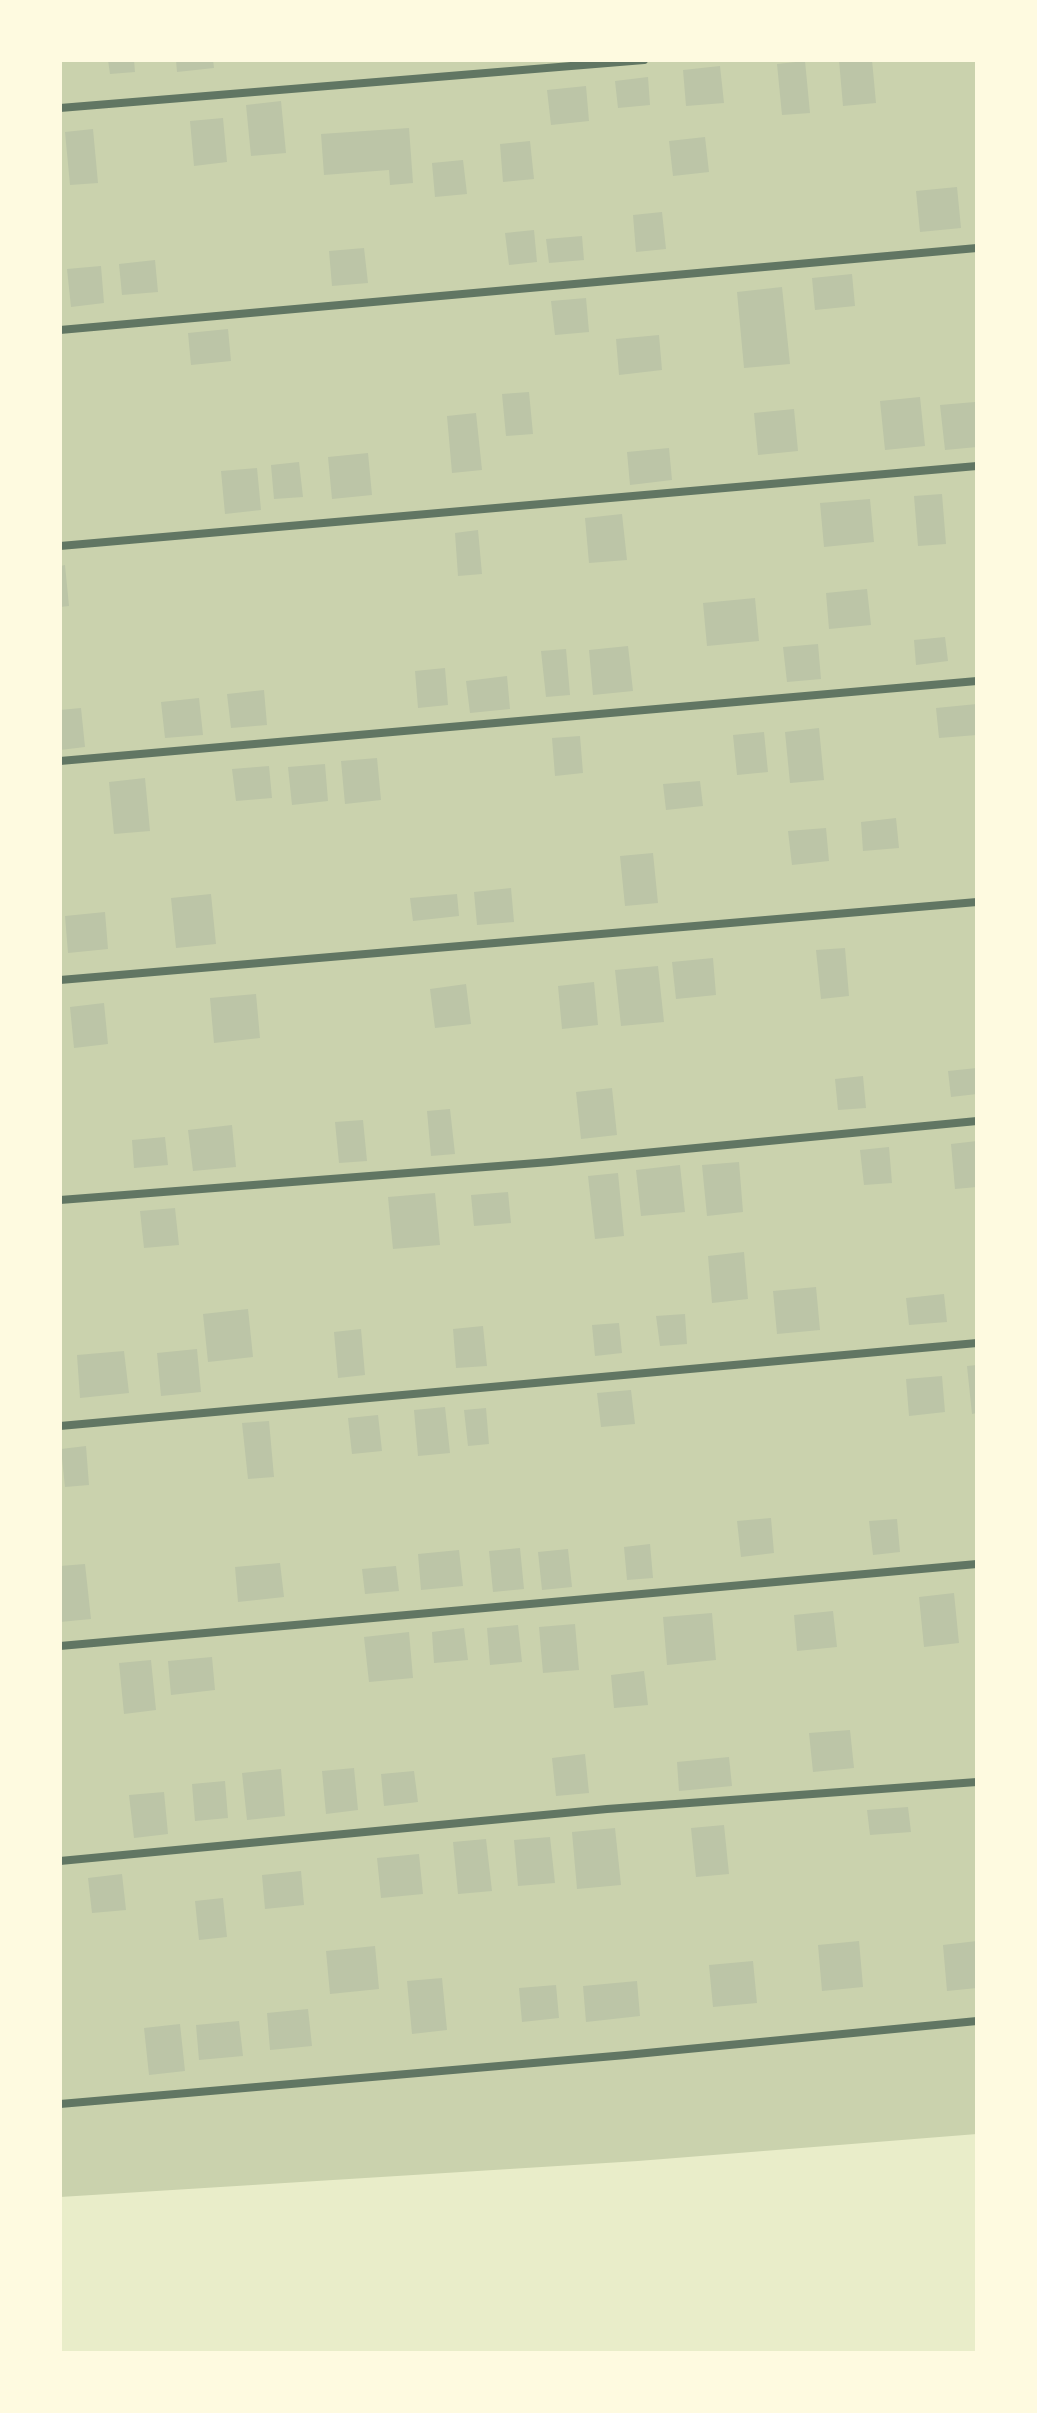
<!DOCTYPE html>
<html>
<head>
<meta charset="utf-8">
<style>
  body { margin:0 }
  #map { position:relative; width:1037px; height:2413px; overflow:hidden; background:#e9edc9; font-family:Arial,sans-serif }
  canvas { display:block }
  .frame { position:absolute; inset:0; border:62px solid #fefae0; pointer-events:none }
</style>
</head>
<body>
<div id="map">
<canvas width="1037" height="2413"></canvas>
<div class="frame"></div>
</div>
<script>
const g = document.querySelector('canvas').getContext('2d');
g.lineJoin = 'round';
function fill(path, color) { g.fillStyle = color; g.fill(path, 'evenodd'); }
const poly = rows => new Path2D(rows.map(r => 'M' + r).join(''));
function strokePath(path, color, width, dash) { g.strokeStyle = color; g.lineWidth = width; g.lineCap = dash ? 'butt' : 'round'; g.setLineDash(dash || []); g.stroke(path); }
fill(poly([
  [60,60,977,60,977,2134,638,2161,60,2197]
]), '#cad2ad');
fill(poly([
  [108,60,134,60,135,72,110,74],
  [176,60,213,60,214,68,177,72],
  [839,60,872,60,876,103,843,106],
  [805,61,810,113,782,115,777,64],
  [720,66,724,103,686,106,683,70],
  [648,77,650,105,618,108,615,81],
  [586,86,589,121,551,125,547,90],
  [281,101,286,153,251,156,246,105],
  [223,118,227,162,194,166,190,121],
  [409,128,413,183,390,185,389,170,324,175,321,134],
  [93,129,98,183,70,185,65,132],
  [705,137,709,172,673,176,669,141],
  [530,141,534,179,503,182,500,144],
  [463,160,467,194,435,197,432,163],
  [957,187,961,228,920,232,916,191],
  [662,212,666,249,636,252,633,215],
  [534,230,537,262,509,265,505,233],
  [582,236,584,260,549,263,546,239],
  [364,248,368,283,332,286,329,251],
  [155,260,158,292,122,295,119,264],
  [101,266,104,303,71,307,67,269],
  [852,274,855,306,815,310,812,278],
  [782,287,790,364,744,368,737,292],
  [586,298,589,332,555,335,551,301],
  [228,329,231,361,191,365,188,333],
  [659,335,662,370,619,375,616,339],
  [529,392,533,434,506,436,502,394],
  [920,397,925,446,885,450,880,401],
  [975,402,977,447,945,450,940,405],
  [794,409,798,451,758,455,754,413],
  [476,413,482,470,452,473,447,416],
  [669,448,672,480,630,485,627,452],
  [368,453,372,495,332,499,328,457],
  [299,462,303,497,274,499,271,465],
  [257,468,261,510,225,514,221,471],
  [942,494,946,544,918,546,914,496],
  [870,499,874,542,824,547,820,503],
  [622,514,627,560,589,563,585,518],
  [478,530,482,574,458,576,455,533],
  [65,565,69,606,60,607,60,566],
  [867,589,871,625,829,629,826,593],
  [755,598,759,641,707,646,703,603],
  [945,637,948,661,916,665,914,640],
  [818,644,821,679,787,682,783,647],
  [628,646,633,691,593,695,589,650],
  [566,649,570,695,546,697,541,651],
  [445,668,448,705,418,708,415,671],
  [507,676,510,709,470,713,466,681],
  [264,690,267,725,231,728,227,694],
  [199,698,203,735,165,738,161,702],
  [977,704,977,735,939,738,936,708],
  [81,708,85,747,60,750,60,710],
  [819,728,824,780,790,783,785,732],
  [764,732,768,772,737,775,733,735],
  [580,736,583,773,555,776,552,738],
  [377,758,381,800,345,804,341,761],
  [325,764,328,801,292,805,288,767],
  [269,766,272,798,236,801,232,769],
  [145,778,150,831,114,834,109,782],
  [700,781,703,806,666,810,663,784],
  [896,818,899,848,863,851,861,822],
  [826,828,829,861,792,865,788,831],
  [653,853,658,903,625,906,620,856],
  [511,888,514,922,477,925,474,892],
  [211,894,216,944,176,948,171,898],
  [457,894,459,916,413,921,410,898],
  [105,912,108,949,68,953,65,916],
  [845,948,849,996,821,999,816,950],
  [713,958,716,995,676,999,672,962],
  [658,966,664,1022,621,1026,615,970],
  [594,982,598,1025,562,1029,558,986],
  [466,984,471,1024,435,1028,430,989],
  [256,994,260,1038,214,1043,210,998],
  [104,1003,108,1044,74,1048,70,1007],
  [977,1068,977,1094,951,1097,948,1071],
  [863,1076,866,1108,838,1110,835,1079],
  [612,1088,617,1135,581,1139,576,1092],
  [450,1109,455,1154,431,1156,427,1111],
  [363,1120,367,1161,339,1163,335,1122],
  [232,1125,236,1167,193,1171,188,1130],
  [165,1137,168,1165,134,1168,132,1140],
  [977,1141,977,1187,955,1189,951,1144],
  [889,1147,892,1183,864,1185,860,1150],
  [739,1162,743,1212,707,1216,702,1165],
  [680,1165,685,1212,641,1216,636,1170],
  [618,1173,624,1236,595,1239,588,1176],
  [508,1192,511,1223,474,1226,471,1195],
  [435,1193,440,1245,393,1249,388,1197],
  [175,1208,179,1245,144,1248,140,1211],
  [744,1252,748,1299,712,1303,708,1256],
  [816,1287,820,1330,777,1334,773,1291],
  [944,1294,947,1322,909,1325,906,1298],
  [248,1309,253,1357,208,1362,203,1314],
  [685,1314,687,1344,660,1346,656,1316],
  [619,1323,622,1353,595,1356,592,1325],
  [483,1326,487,1366,456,1368,453,1329],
  [361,1329,365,1375,338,1378,334,1332],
  [197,1349,201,1392,161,1396,157,1353],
  [124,1351,129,1393,80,1398,77,1355],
  [977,1365,977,1413,972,1414,967,1366],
  [942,1376,945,1412,909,1416,906,1379],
  [631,1390,635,1424,601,1427,597,1393],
  [445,1407,450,1453,418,1456,414,1410],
  [486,1408,489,1444,468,1446,464,1410],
  [378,1415,382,1451,352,1454,348,1418],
  [269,1421,274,1477,248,1479,242,1423],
  [86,1446,89,1485,65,1487,61,1449],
  [771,1518,774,1553,741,1557,737,1521],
  [897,1519,900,1552,873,1555,869,1521],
  [650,1544,653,1578,627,1580,624,1547],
  [520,1548,524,1589,493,1592,489,1551],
  [568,1549,572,1587,542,1590,538,1552],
  [459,1550,463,1586,421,1590,418,1554],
  [280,1563,284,1597,238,1602,235,1567],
  [85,1564,91,1619,60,1622,60,1566],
  [396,1566,399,1591,365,1594,362,1569],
  [954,1593,959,1643,924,1647,919,1597],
  [833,1611,837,1647,797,1651,794,1615],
  [712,1613,716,1660,667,1665,663,1617],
  [575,1624,579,1670,543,1673,539,1627],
  [518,1625,522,1662,490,1665,487,1628],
  [464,1628,468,1660,434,1663,432,1632],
  [409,1632,413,1678,369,1682,364,1637],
  [212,1657,215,1690,171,1695,168,1661],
  [151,1660,156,1710,124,1714,119,1663],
  [644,1671,648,1705,614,1708,611,1675],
  [850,1730,854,1768,813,1772,809,1733],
  [585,1754,589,1793,556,1796,552,1758],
  [729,1757,732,1786,679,1791,677,1762],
  [354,1768,358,1810,326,1814,322,1771],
  [281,1769,285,1816,247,1820,242,1773],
  [414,1771,418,1802,384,1806,381,1774],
  [225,1781,228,1818,195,1821,192,1784],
  [164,1792,168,1834,134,1838,129,1795],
  [908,1807,911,1832,870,1835,867,1810],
  [724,1825,729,1874,696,1877,691,1828],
  [615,1828,621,1885,577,1889,572,1832],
  [550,1837,555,1883,518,1886,514,1840],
  [486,1839,492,1891,458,1894,453,1842],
  [419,1854,423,1894,381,1898,377,1858],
  [301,1871,304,1905,265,1909,262,1875],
  [122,1874,126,1910,92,1913,88,1878],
  [223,1898,227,1937,199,1940,195,1901],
  [859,1941,863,1987,822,1991,818,1945],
  [977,1941,977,1988,947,1991,943,1945],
  [375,1946,379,1989,330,1994,326,1951],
  [753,1961,757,2003,713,2007,709,1965],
  [442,1978,447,2030,412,2034,407,1981],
  [637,1981,640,2016,586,2022,583,1986],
  [556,1985,559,2018,522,2022,519,1988],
  [308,2009,312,2046,270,2050,267,2013],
  [239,2021,243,2056,199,2060,196,2025],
  [180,2024,185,2071,149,2075,144,2028]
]), '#bcc5a7');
strokePath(poly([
  [60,108,644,60],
  [60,330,977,248],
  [60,546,977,466],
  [60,761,977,681],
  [60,980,977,902],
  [60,1200,550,1162,977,1121],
  [60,1426,977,1343],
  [60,1646,977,1564],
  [60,1861,607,1809,977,1782],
  [60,2104,626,2055,977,2021]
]), '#617663', 8);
</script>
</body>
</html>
